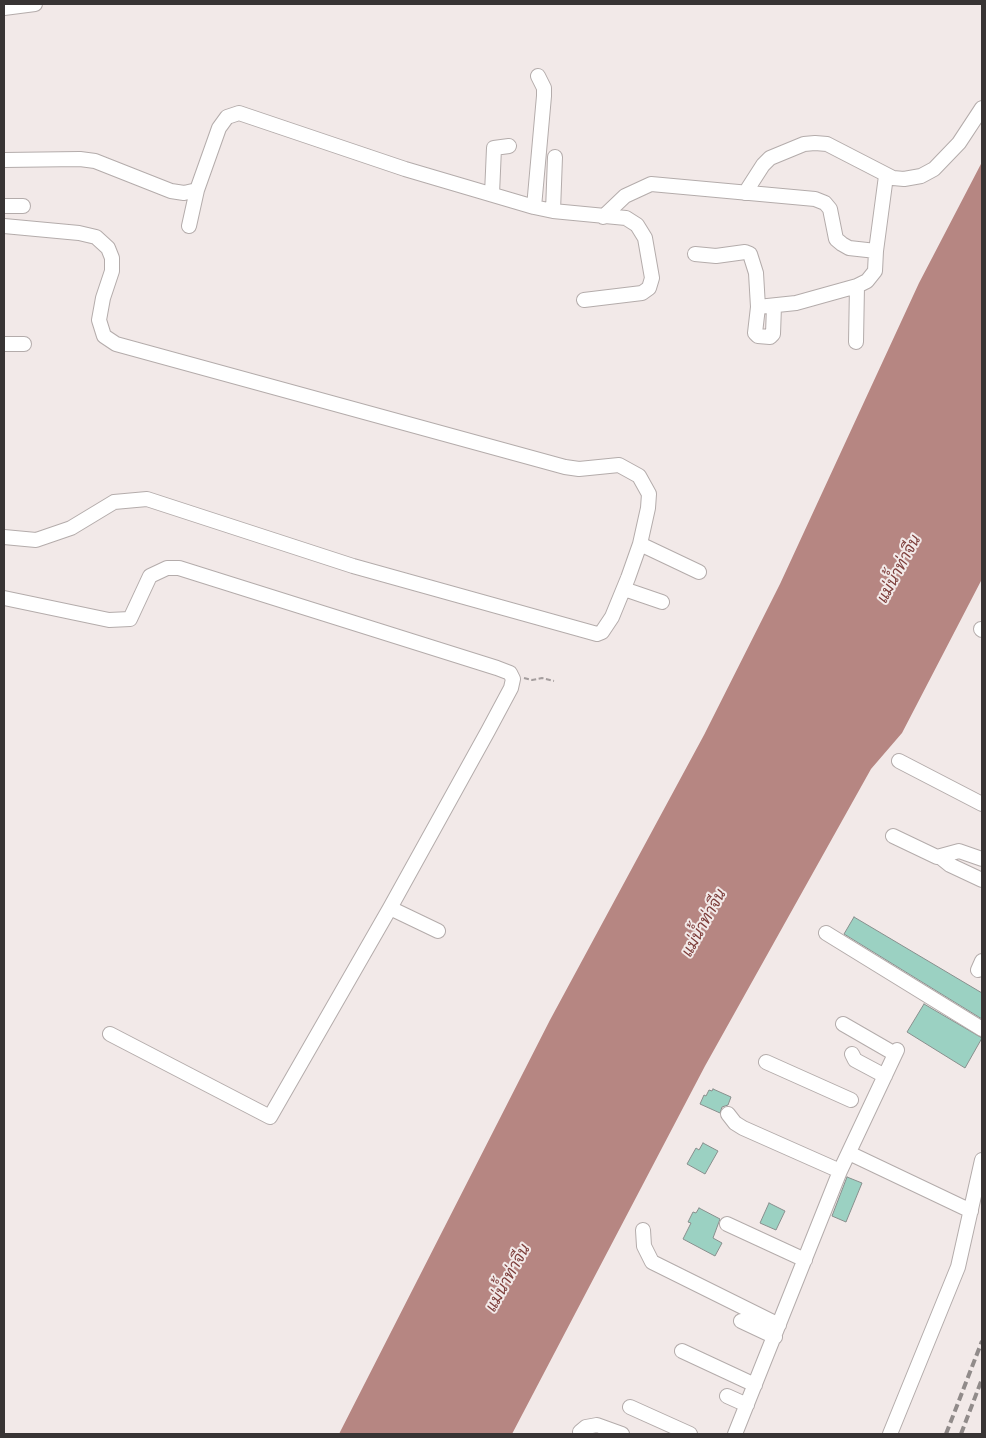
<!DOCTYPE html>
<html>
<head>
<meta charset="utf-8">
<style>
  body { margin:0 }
  #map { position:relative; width:986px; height:1438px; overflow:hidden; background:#f2e9e8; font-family:Quicksand,sans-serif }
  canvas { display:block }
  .frame { position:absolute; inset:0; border:5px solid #383434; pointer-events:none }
</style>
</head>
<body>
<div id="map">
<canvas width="986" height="1438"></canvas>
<div class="frame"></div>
</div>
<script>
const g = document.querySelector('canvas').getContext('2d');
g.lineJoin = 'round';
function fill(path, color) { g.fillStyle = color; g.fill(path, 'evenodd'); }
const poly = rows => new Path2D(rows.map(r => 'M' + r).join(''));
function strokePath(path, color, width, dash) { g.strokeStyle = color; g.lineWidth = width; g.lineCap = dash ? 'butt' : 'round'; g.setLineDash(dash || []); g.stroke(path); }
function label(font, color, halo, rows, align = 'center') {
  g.font = font + ' Quicksand,Sarabun,sans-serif'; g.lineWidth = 4; g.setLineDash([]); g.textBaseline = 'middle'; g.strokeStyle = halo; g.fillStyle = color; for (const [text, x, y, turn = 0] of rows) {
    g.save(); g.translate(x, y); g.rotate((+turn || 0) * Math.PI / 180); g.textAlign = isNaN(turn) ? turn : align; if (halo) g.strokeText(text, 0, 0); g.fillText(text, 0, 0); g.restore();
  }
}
fill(poly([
  [982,162,982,579,902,733,871,769,705,1066,512,1434,339,1434,550,1020,704,735,780,584,919,283]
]), '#b68682');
const building = poly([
  [854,917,982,993,982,1019,844,934,854,917],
  [924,1004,982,1038,965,1068,907,1032,924,1004],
  [713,1089,731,1097,728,1105,722,1107,720,1113,700,1104,704,1095,706,1096,709,1090,712,1091,713,1089],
  [703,1143,718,1151,705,1174,687,1164,696,1148,699,1150,703,1143],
  [847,1177,862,1183,846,1222,832,1216,847,1177],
  [769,1203,785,1211,776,1230,760,1223,769,1203],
  [699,1208,720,1219,713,1238,722,1243,715,1256,683,1239,691,1223,688,1222,693,1212,696,1213,699,1208]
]);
fill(building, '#9bd1c2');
strokePath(building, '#888f8d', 1);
const minor = poly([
  [4,8,35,4],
  [4,160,80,159,95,161,171,191,184,193,197,190,219,128,227,117,239,113,405,169,534,207,553,211,626,218,637,225,645,238,652,278,649,288,642,293,584,300],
  [745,193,763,165,770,158,804,144,815,143,827,144,893,178,904,179,921,176,934,169,959,143,982,108],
  [492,194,494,148,509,146],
  [4,206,23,206],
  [534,207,544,96,544,88,538,76],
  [553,211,555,157],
  [603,217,625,196,651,184,815,199,825,203,830,209,836,239,842,244,849,248,876,251,875,271,867,281,857,286,796,303,758,307],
  [4,226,79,233,96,237,108,248,112,258,112,271,103,298,99,320,104,336,116,344,565,467,579,469,619,465,639,476,649,494,648,508,640,544,628,578,612,617,602,632,597,634,353,566,147,499,114,502,71,528,36,540,4,537],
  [189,226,197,190],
  [876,251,886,176],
  [695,254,716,256,745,252,750,254,756,273,758,307,755,333,758,336,770,337,773,334,774,306],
  [856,342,857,286],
  [4,344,24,344],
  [640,544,699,572],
  [624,589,662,602],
  [4,598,109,620,130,619,150,576,167,568,179,568,497,668,510,673,513,679,511,688,488,731,390,908,270,1117,110,1034],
  [981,629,982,630],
  [899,761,982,804],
  [893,836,937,857,959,851,982,859],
  [940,857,950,865,982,880],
  [390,908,438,931],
  [826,933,982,1029],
  [978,970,982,961],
  [843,1024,895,1054],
  [852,1054,855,1060,885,1076],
  [766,1062,851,1100],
  [728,1114,735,1123,743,1128,840,1171],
  [849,1153,971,1211],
  [727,1224,805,1260],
  [643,1230,644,1246,652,1262,779,1325],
  [741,1321,775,1337],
  [682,1351,755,1385],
  [727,1396,747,1405],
  [630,1407,690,1434],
  [580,1432,586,1427,597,1425,622,1434],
  [735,1434,840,1171,897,1050],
  [890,1434,958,1267,982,1160]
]);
strokePath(minor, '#b4acab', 16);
strokePath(poly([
  [524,678,532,680,542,678,554,681]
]), '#a49d9d', 2, [5, 2.5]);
strokePath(minor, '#fff', 14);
strokePath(poly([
  [946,1434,982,1341],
  [961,1434,982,1379]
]), '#918b8a', 4, [8, 4]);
label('italic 16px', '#7d3d3a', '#f2e9e8', [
  ["แม่น้ำท่าจีน",899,569,-62],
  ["แม่น้ำท่าจีน",704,923,-61],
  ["แม่น้ำท่าจีน",508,1278,-61]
]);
</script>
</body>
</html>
